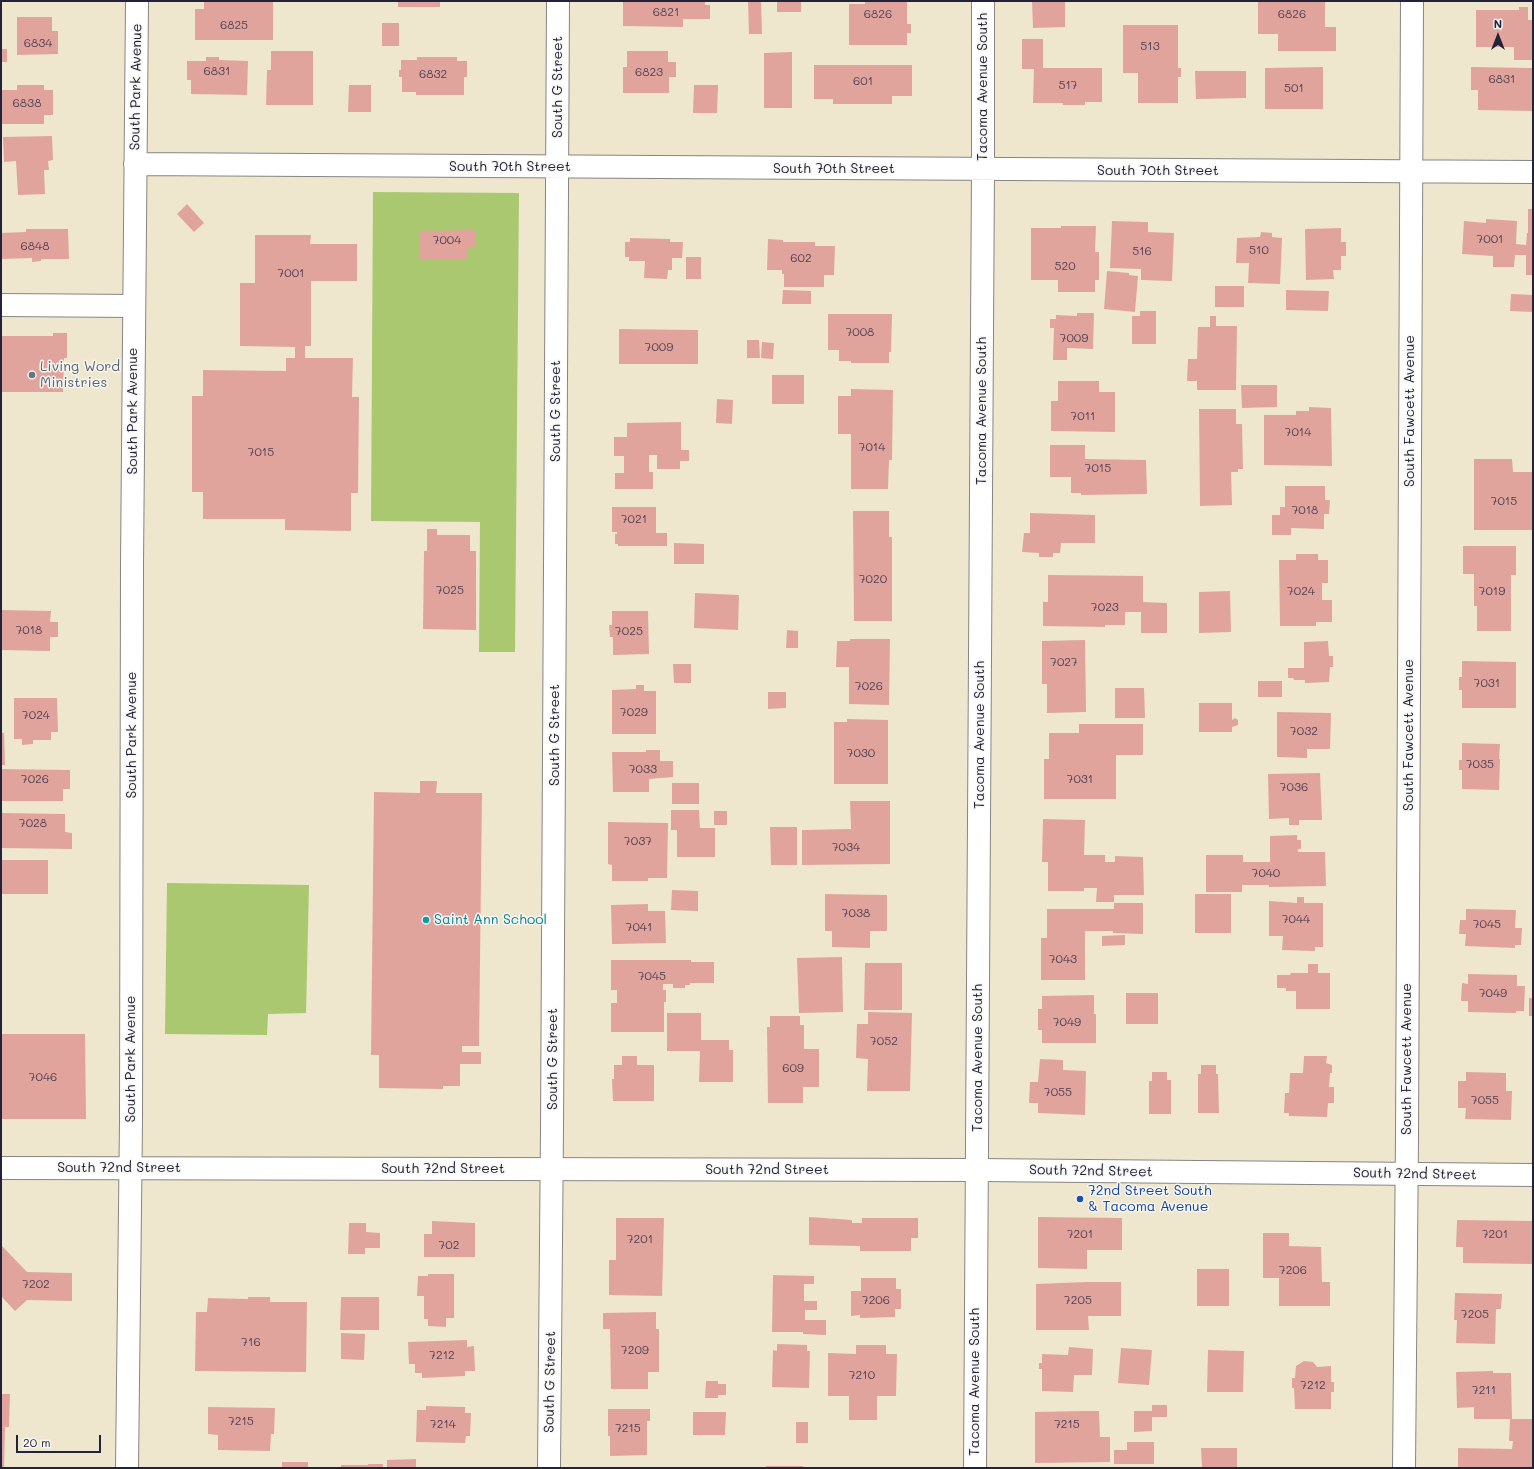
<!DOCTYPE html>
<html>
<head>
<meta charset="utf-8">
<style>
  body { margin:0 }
  #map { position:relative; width:1534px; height:1469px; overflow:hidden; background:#eee7ce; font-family:Mali,sans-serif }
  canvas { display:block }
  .frame { position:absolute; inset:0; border:2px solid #22223b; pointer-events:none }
  .north { position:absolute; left:1478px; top:16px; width:40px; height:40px; -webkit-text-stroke:3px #f6f6f2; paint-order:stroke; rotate:0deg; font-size:11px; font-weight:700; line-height:16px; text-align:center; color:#22223b }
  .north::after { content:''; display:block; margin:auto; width:14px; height:18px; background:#22223b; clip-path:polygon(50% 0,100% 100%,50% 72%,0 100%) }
  .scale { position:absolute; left:16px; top:1435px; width:85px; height:18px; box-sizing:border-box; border:2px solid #22223b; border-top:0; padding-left:5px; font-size:12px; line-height:14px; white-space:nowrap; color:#22223b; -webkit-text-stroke:3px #f6f6f2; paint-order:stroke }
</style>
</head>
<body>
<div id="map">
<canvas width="1534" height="1469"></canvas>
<div class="frame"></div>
<div class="north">N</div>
<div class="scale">20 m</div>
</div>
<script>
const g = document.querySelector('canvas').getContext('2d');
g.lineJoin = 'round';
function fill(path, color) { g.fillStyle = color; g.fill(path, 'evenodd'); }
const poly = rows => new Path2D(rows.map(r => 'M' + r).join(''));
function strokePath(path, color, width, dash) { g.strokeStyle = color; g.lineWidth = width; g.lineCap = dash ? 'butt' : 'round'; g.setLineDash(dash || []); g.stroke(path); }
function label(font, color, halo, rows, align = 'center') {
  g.font = font + ' Mali,sans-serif'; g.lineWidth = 3; g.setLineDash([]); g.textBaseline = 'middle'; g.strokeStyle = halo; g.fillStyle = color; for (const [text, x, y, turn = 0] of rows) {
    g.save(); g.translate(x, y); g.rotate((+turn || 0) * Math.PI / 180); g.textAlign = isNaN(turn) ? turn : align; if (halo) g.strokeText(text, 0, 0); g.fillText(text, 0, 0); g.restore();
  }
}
fill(poly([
  [373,192,519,193,515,652,479,652,480,522,371,521],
  [167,883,309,885,306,1013,268,1014,267,1035,165,1034]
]), '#aac870');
fill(poly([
  [204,1,273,1,273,40,195,40,195,9,204,9],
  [398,1,440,1,440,7,398,7],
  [623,1,705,1,705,5,710,5,710,19,683,19,683,27,623,26],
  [748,1,761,1,762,34,749,34],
  [777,1,801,1,801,12,777,12],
  [865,1,907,1,907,24,911,24,911,33,907,33,907,45,849,45,849,4,865,4],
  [1032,1,1065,1,1065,27,1033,28],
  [1258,1,1325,1,1325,27,1336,27,1336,51,1278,51,1278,34,1258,34],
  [1519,7,1528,7,1528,20,1533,20,1533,60,1514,60,1514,47,1476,47,1476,10,1519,10],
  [17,17,52,17,52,31,58,31,58,54,17,55],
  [382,23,399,23,399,46,382,46],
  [1123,25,1178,25,1178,68,1181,68,1181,77,1178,77,1178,103,1138,103,1138,73,1123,73],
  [1022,39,1043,39,1043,68,1102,68,1102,102,1085,102,1085,105,1063,105,1063,103,1033,103,1034,69,1022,69],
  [1,49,7,49,7,62,1,62],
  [271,51,313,51,313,105,266,105,267,70,271,70],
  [627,51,668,51,668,62,676,62,676,77,669,77,669,93,623,93,623,67,627,67],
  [792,52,792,108,764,108,764,53],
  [206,57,219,57,219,60,248,61,247,95,191,94,191,80,187,80,187,61,206,61],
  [417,57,457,57,457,61,467,61,467,77,464,77,464,95,416,95,416,92,402,92,402,77,399,77,399,70,401,70,401,60,417,60],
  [814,65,912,65,912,96,892,96,892,104,833,104,833,99,814,99],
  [1323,67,1323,109,1265,109,1265,68],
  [1471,67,1533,68,1533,111,1478,110,1478,90,1471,90],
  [1195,71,1246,71,1246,98,1196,99],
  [17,85,44,85,44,90,53,90,53,115,44,115,44,124,1,124,1,90,17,90],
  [349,85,371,85,371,112,348,112],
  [694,85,718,85,717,113,693,113],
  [52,136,53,160,48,161,49,170,44,170,45,194,18,195,16,161,4,162,3,137],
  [187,204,204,223,194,232,177,214],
  [1528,209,1533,209,1533,275,1526,275,1526,255,1515,255,1514,267,1493,267,1493,256,1462,254,1464,221,1486,223,1486,219,1517,221,1516,244,1526,245,1527,233,1528,233],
  [1112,221,1148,222,1148,232,1174,233,1172,281,1141,280,1141,269,1110,268],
  [1061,226,1096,226,1095,252,1099,252,1099,280,1095,280,1095,292,1058,292,1058,280,1031,280,1031,228,1061,228],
  [1341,228,1341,242,1346,242,1346,256,1341,256,1341,270,1333,270,1334,279,1306,280,1305,229],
  [26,229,68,229,69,259,41,259,41,261,32,262,32,258,1,259,1,233,26,232],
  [475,230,476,248,468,248,468,260,420,260,419,231],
  [1261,232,1272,233,1272,237,1282,238,1280,284,1248,283,1249,263,1236,263,1237,238,1260,237],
  [255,235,311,235,310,244,357,244,357,281,311,281,311,346,305,346,305,358,353,358,352,397,359,397,358,493,351,493,351,531,285,530,285,519,203,519,203,492,192,492,192,396,203,396,203,370,286,371,286,358,295,358,295,347,240,346,240,283,255,283],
  [630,238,670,239,670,242,683,242,682,258,672,258,672,270,668,270,667,279,644,278,645,261,629,261,629,257,625,257,625,242,630,242],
  [768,239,783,240,783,242,815,242,815,246,835,246,834,275,824,275,824,287,784,287,784,274,782,274,782,270,767,270],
  [686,257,701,257,701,279,686,279],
  [1107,271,1129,273,1129,275,1138,276,1135,312,1104,309],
  [1215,286,1244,286,1244,307,1215,307],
  [783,290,811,291,811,304,782,304],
  [1286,290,1329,291,1328,311,1286,310],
  [1511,294,1533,295,1533,312,1510,311],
  [1140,311,1156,311,1156,344,1132,344,1132,316,1140,316],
  [1077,313,1094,313,1093,349,1067,348,1067,360,1053,360,1054,328,1050,328,1050,319,1056,319,1056,315,1077,316],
  [828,314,892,314,891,352,889,352,889,363,851,363,851,361,839,361,839,350,828,350],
  [1210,316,1216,316,1216,326,1237,326,1236,390,1197,390,1197,381,1187,381,1188,359,1197,359,1198,327,1210,327],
  [619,329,698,330,698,364,619,364],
  [53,333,67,333,67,358,64,358,63,392,1,392,1,336,53,336],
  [747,340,759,340,760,358,747,358],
  [762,342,774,343,773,359,761,358],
  [772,375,804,375,804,404,772,404],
  [1058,381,1099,381,1099,392,1115,392,1115,432,1051,431,1051,401,1058,401],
  [1241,385,1277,385,1277,407,1242,408],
  [851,389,893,390,892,460,889,460,888,489,851,489,851,434,838,434,838,396,851,396],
  [717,399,733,400,732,424,716,423],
  [1309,407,1331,408,1332,466,1264,465,1264,415,1296,415,1296,411,1309,411],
  [1199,409,1236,409,1236,424,1242,424,1243,469,1238,469,1238,472,1231,472,1232,505,1200,506],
  [681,422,681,450,689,450,689,461,680,461,680,469,657,469,657,455,649,455,649,472,653,472,653,489,615,489,615,473,624,473,624,456,614,456,614,437,627,437,627,423],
  [1050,445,1085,445,1085,459,1146,460,1147,494,1081,495,1081,493,1071,493,1071,477,1050,477],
  [1474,459,1512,459,1513,472,1533,472,1533,530,1474,530],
  [1285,486,1325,486,1325,500,1330,500,1329,514,1324,514,1324,529,1291,528,1291,535,1272,535,1272,515,1280,515,1280,507,1285,507],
  [612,507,656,507,656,533,667,533,667,546,618,546,618,544,615,544,615,534,617,534,617,532,612,532],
  [853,511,889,511,889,537,892,537,892,621,854,621],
  [1030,513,1095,515,1095,543,1061,543,1060,553,1053,553,1053,557,1039,557,1039,553,1022,552,1024,533,1030,533],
  [427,529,437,529,437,535,470,535,470,551,476,551,476,630,423,629,424,551,427,551],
  [674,543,704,544,704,564,674,564],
  [1463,546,1516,546,1516,575,1511,575,1511,631,1477,631,1477,606,1474,606,1474,574,1463,574],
  [1296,554,1318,554,1318,560,1328,560,1328,583,1322,583,1322,600,1332,600,1332,622,1316,622,1316,626,1280,626,1279,560,1296,560],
  [1048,575,1143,576,1143,602,1167,603,1167,633,1141,633,1141,612,1125,612,1125,625,1105,625,1105,627,1043,626,1043,602,1048,602],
  [1230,591,1231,632,1199,633,1199,592],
  [695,593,739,595,738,630,694,628],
  [1,610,51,611,50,622,58,622,58,637,50,637,50,651,1,650],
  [612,611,648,611,649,654,613,655,613,637,610,637,609,625,612,625],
  [787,630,798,631,798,648,786,648],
  [850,639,890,639,889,705,849,704,849,667,836,667,837,641,850,641],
  [1085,640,1086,712,1047,713,1047,684,1042,684,1042,641],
  [1328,641,1329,656,1333,656,1333,667,1330,667,1329,682,1305,683,1305,680,1294,680,1293,678,1288,678,1288,668,1304,668,1304,642],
  [1462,661,1516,662,1516,708,1462,708,1462,690,1459,690,1459,677,1462,677],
  [673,664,691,664,691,683,674,683],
  [1258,681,1282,681,1282,697,1258,697],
  [636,685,644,685,644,691,656,691,656,734,612,734,612,690,636,689],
  [1115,688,1144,688,1145,718,1115,718],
  [768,692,786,692,786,708,768,709],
  [14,698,57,698,58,732,51,732,51,740,33,740,33,744,22,745,22,739,14,739],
  [1199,703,1232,703,1232,720,1235,718,1238,720,1238,725,1232,727,1232,732,1199,732],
  [1277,712,1331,713,1330,749,1307,749,1307,758,1277,757],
  [847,719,888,720,888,784,834,784,834,722,847,722],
  [1079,724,1143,724,1143,755,1116,755,1116,799,1044,799,1044,759,1049,759,1049,733,1079,733],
  [1,733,4,733,5,765,1,765],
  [1462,743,1500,744,1499,759,1500,759,1499,790,1462,789,1462,770,1459,770,1459,760,1462,760],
  [646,750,660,750,660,761,673,761,673,777,649,779,649,792,613,792,612,752,646,752],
  [1,769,70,770,70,789,63,789,63,801,1,801],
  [1320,773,1322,820,1299,820,1299,825,1289,825,1289,818,1269,819,1268,774],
  [420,781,437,781,436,793,482,793,479,1046,462,1046,462,1052,481,1052,481,1064,460,1064,460,1086,443,1086,443,1089,379,1088,379,1055,371,1055,374,792,420,793],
  [672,783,699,783,699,804,672,804],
  [850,801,890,801,890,864,802,865,802,830,851,829],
  [671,810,699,810,700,828,715,828,715,857,677,857,677,830,671,830],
  [714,811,727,811,727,825,714,825],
  [1,813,65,814,65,832,72,833,72,849,1,848],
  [1043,819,1085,820,1084,855,1105,855,1105,862,1115,862,1115,856,1143,857,1144,895,1114,895,1114,902,1096,902,1097,888,1084,888,1084,891,1048,891,1048,862,1042,862],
  [608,822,668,823,667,878,648,878,648,881,612,881,612,865,608,864],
  [770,827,797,827,797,865,771,865],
  [1297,835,1297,840,1301,840,1301,849,1298,849,1298,852,1325,852,1326,886,1269,887,1269,885,1242,885,1242,892,1206,892,1206,855,1243,855,1243,862,1270,862,1270,836],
  [1,860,48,860,48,894,1,894],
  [672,890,698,891,698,911,671,910],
  [825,894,887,895,887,931,870,931,870,948,832,947,832,931,825,931],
  [1195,894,1231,894,1231,933,1195,933],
  [1297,897,1304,897,1304,903,1323,903,1323,947,1315,947,1315,951,1282,950,1283,936,1269,936,1269,901,1297,903],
  [1114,903,1143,903,1143,934,1113,933,1113,931,1085,931,1085,980,1041,980,1041,938,1047,938,1047,909,1114,909],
  [648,904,648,911,665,911,666,943,612,944,611,905],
  [1466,909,1516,910,1515,928,1522,928,1521,945,1515,945,1515,948,1465,946,1466,934,1459,934,1460,920,1466,920],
  [1125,935,1125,945,1102,946,1102,936],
  [842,957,843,1012,799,1013,797,958],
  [611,960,691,960,691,962,714,962,714,983,690,983,690,985,685,985,685,988,673,988,673,984,663,984,663,990,666,990,666,1002,664,1002,664,1032,611,1032,611,1003,617,1003,617,990,611,990],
  [865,963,902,963,902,1010,864,1010],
  [1308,964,1318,964,1318,973,1330,973,1330,1009,1296,1009,1296,991,1286,991,1286,988,1277,988,1277,975,1290,975,1291,973,1308,973],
  [1468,974,1517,975,1517,986,1525,986,1524,1011,1516,1011,1516,1013,1468,1012,1468,1001,1461,1001,1462,983,1468,984],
  [1126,993,1158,993,1158,1024,1126,1024],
  [1094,995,1094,1014,1096,1014,1096,1043,1042,1043,1042,1030,1038,1030,1038,1009,1042,1009,1042,996],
  [1529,998,1533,998,1533,1016,1529,1016],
  [868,1012,912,1013,910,1091,867,1091,868,1059,856,1058,857,1024,868,1024],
  [667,1013,701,1013,701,1040,729,1040,729,1050,733,1050,733,1082,699,1082,700,1051,667,1051],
  [770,1016,800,1016,800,1025,804,1025,804,1049,819,1049,819,1087,803,1087,803,1103,768,1103,767,1027,770,1027],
  [1,1034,85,1034,86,1119,1,1119],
  [622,1056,637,1056,637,1065,654,1065,654,1101,613,1101,612,1079,614,1079,614,1065,622,1065],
  [1304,1056,1327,1056,1326,1063,1332,1065,1332,1073,1330,1073,1329,1087,1334,1087,1334,1103,1328,1103,1327,1117,1289,1116,1289,1113,1284,1113,1285,1093,1289,1093,1290,1073,1303,1073],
  [1040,1059,1063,1060,1063,1070,1086,1071,1085,1115,1038,1113,1038,1103,1029,1103,1030,1082,1038,1082],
  [1201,1065,1216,1065,1216,1074,1218,1074,1219,1113,1198,1113,1198,1074,1201,1074],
  [1152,1072,1167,1072,1167,1080,1171,1080,1171,1114,1149,1114,1149,1081,1152,1081],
  [1466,1072,1506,1073,1506,1091,1512,1091,1511,1120,1465,1119,1466,1108,1458,1108,1458,1081,1466,1081],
  [809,1217,852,1220,852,1223,862,1223,862,1218,918,1218,918,1238,911,1238,911,1251,860,1251,860,1246,809,1245],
  [1038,1217,1122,1218,1122,1250,1087,1250,1087,1269,1038,1268],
  [616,1218,664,1218,662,1296,609,1295,609,1260,616,1260],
  [1457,1220,1533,1221,1533,1264,1463,1263,1463,1247,1456,1247],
  [432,1221,475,1223,475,1257,424,1257,424,1234,432,1234],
  [349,1223,366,1223,366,1232,380,1233,380,1248,365,1248,365,1254,348,1254],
  [1263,1233,1289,1233,1289,1246,1321,1247,1322,1282,1330,1282,1330,1306,1279,1306,1279,1278,1263,1278],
  [2,1246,27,1272,72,1273,72,1301,27,1300,15,1311,1,1296,1,1248],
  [1197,1269,1229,1269,1229,1306,1197,1306],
  [428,1274,454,1274,454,1318,446,1318,446,1327,428,1326,428,1319,424,1319,424,1296,417,1296,418,1276,428,1276],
  [773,1275,814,1276,814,1284,804,1284,804,1301,817,1301,817,1310,805,1310,805,1320,826,1320,826,1335,803,1334,803,1332,772,1332],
  [861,1278,896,1278,896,1289,901,1289,901,1309,895,1309,895,1317,860,1318,860,1315,851,1316,851,1291,861,1291],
  [1086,1282,1121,1282,1121,1316,1088,1316,1089,1330,1036,1330,1036,1284],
  [1455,1293,1502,1294,1501,1309,1496,1309,1495,1344,1456,1343,1457,1320,1454,1320],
  [248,1297,270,1297,270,1302,307,1302,306,1372,195,1371,196,1312,207,1312,208,1298,248,1299],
  [341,1297,379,1297,379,1330,340,1330],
  [656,1312,656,1329,659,1329,659,1372,648,1372,648,1389,611,1389,610,1329,603,1329,603,1313],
  [341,1333,365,1334,364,1360,341,1359],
  [467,1340,467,1347,474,1346,475,1371,465,1371,465,1376,422,1378,422,1373,415,1373,415,1364,409,1364,408,1342],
  [777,1344,807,1345,807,1351,810,1351,809,1388,772,1387,773,1350,777,1351],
  [856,1345,886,1345,886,1354,897,1354,896,1396,877,1396,877,1420,849,1420,849,1396,828,1396,828,1353,856,1354],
  [1069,1347,1093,1349,1092,1375,1074,1375,1073,1392,1042,1391,1042,1369,1039,1369,1039,1363,1042,1363,1042,1354,1068,1355],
  [1121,1348,1152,1350,1149,1385,1118,1383],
  [1208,1350,1244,1351,1243,1392,1207,1392],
  [1304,1361,1313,1362,1317,1367,1331,1366,1331,1382,1334,1382,1334,1392,1331,1392,1331,1409,1295,1409,1294,1388,1292,1388,1292,1378,1295,1378,1296,1366],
  [1493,1371,1493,1373,1511,1373,1512,1419,1533,1419,1533,1468,1458,1468,1458,1448,1512,1449,1513,1441,1509,1441,1510,1419,1474,1419,1474,1407,1457,1408,1456,1372],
  [706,1381,718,1381,718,1384,726,1384,726,1395,718,1395,718,1398,705,1398],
  [1,1394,10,1394,9,1427,5,1427,4,1468,1,1468],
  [1152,1405,1167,1405,1167,1417,1152,1417,1152,1431,1134,1432,1134,1411,1152,1411],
  [426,1406,465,1407,465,1413,471,1413,470,1436,466,1436,465,1443,416,1442,417,1410,426,1410],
  [208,1407,275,1408,274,1434,271,1434,270,1451,218,1450,218,1435,208,1434],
  [608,1409,650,1409,650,1421,647,1421,647,1455,610,1456,610,1436,608,1436],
  [1083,1411,1099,1411,1100,1437,1110,1437,1110,1462,1035,1463,1035,1412],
  [693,1412,726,1412,725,1435,693,1435],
  [796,1422,808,1422,808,1443,796,1443],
  [1127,1442,1154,1442,1154,1464,1114,1464,1114,1450,1127,1450],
  [1201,1448,1237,1448,1237,1468,1202,1468],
  [416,1459,416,1468,387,1468,387,1460],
  [282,1462,308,1462,308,1468,282,1468],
  [368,1464,383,1464,383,1468,341,1468,341,1465,368,1465],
  [766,1466,803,1466,803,1468,766,1468]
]), '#e1a49d');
const minor = poly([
  [135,164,1533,172],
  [1,305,134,306],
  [127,1468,131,1121,132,564,137,1],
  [549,1468,552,1128,558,1],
  [975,1468,983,170,983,1],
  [1404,1468,1407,1137,1412,1]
]);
const major = poly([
  [1,1168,977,1170,1533,1175]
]);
strokePath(minor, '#888484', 24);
strokePath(major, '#888484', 24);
strokePath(minor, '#fff', 22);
strokePath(major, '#fff', 22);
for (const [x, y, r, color] of [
  [32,375,4,"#6b7280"],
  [426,920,4,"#0f9aa8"],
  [1080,1199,4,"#1a4fb4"]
]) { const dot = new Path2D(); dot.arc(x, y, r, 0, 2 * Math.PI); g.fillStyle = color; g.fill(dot); strokePath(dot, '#f6f6f2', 1.5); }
label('12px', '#524254', null, [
  ["6821",666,12],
  ["6826",878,14],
  ["6826",1292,14],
  ["6825",234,25],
  ["6834",38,43],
  ["513",1150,46],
  ["6831",217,71],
  ["6823",649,72],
  ["6832",433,74],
  ["6831",1502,79],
  ["601",863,81],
  ["517",1068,85],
  ["501",1294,88],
  ["6838",27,103],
  ["7001",1490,239],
  ["7004",447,240],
  ["6848",35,246],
  ["510",1259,250],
  ["516",1142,251],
  ["602",801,258],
  ["520",1065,266],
  ["7001",291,273],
  ["7008",860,332],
  ["7009",1074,338],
  ["7009",659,347],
  ["7011",1083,416],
  ["7014",1298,432],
  ["7014",872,447],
  ["7015",261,452],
  ["7015",1098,468],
  ["7015",1504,501],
  ["7018",1305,510],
  ["7021",634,519],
  ["7020",873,579],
  ["7025",450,590],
  ["7024",1301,591],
  ["7019",1492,591],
  ["7023",1105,607],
  ["7018",29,630],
  ["7025",629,631],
  ["7027",1064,662],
  ["7031",1487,683],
  ["7026",869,686],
  ["7029",634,712],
  ["7024",36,715],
  ["7032",1304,731],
  ["7030",861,753],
  ["7035",1480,764],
  ["7033",643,769],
  ["7026",35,779],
  ["7031",1080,779],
  ["7036",1294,787],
  ["7028",33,823],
  ["7037",638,841],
  ["7034",846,847],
  ["7040",1266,873],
  ["7038",856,913],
  ["7044",1296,919],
  ["7045",1487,924],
  ["7041",639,927],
  ["7043",1063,959],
  ["7045",652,976],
  ["7049",1493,993],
  ["7049",1067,1022],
  ["7052",884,1041],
  ["609",793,1068],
  ["7046",43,1077],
  ["7055",1058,1092],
  ["7055",1485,1100],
  ["7201",1080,1234],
  ["7201",1495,1234],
  ["7201",640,1239],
  ["702",449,1245],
  ["7206",1293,1270],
  ["7202",36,1284],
  ["7206",876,1300],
  ["7205",1078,1300],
  ["7205",1475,1314],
  ["716",251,1342],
  ["7209",635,1350],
  ["7212",442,1355],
  ["7210",862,1375],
  ["7212",1313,1385],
  ["7211",1484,1390],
  ["7215",241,1421],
  ["7214",443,1424],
  ["7215",1067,1424],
  ["7215",628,1428]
]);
label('14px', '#22223b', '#f6f6f2', [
  ["South Park Avenue",136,87,-89],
  ["South G Street",558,87,-90],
  ["Tacoma Avenue South",983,87,-90],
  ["South 70th Street",510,167],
  ["South 70th Street",834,169],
  ["South 70th Street",1158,171],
  ["South Park Avenue",133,411,-90],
  ["South G Street",556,411,-90],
  ["Tacoma Avenue South",982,411,-90],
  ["South Fawcett Avenue",1410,411,-90],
  ["South Park Avenue",132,735,-90],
  ["South G Street",555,735,-90],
  ["Tacoma Avenue South",980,735,-90],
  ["South Fawcett Avenue",1409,735,-90],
  ["Tacoma Avenue South",978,1058,-90],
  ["South Park Avenue",131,1059,-90],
  ["South G Street",553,1059,-90],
  ["South Fawcett Avenue",1407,1059,-90],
  ["South 72nd Street",119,1168],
  ["South 72nd Street",443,1169],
  ["South 72nd Street",767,1170],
  ["South 72nd Street",1091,1171,1],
  ["South 72nd Street",1415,1174,1],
  ["South G Street",550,1382,-89],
  ["Tacoma Avenue South",975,1382,-90]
]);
label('14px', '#5b616d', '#f6f6f2', [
  ["Living Word",40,367],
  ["Ministries",40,383]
], 'left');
label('14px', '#0d838f', '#f6f6f2', [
  ["Saint Ann School",434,920]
], 'left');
label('14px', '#164399', '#f6f6f2', [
  ["72nd Street South",1088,1191],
  ["& Tacoma Avenue",1088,1207]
], 'left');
</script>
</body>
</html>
